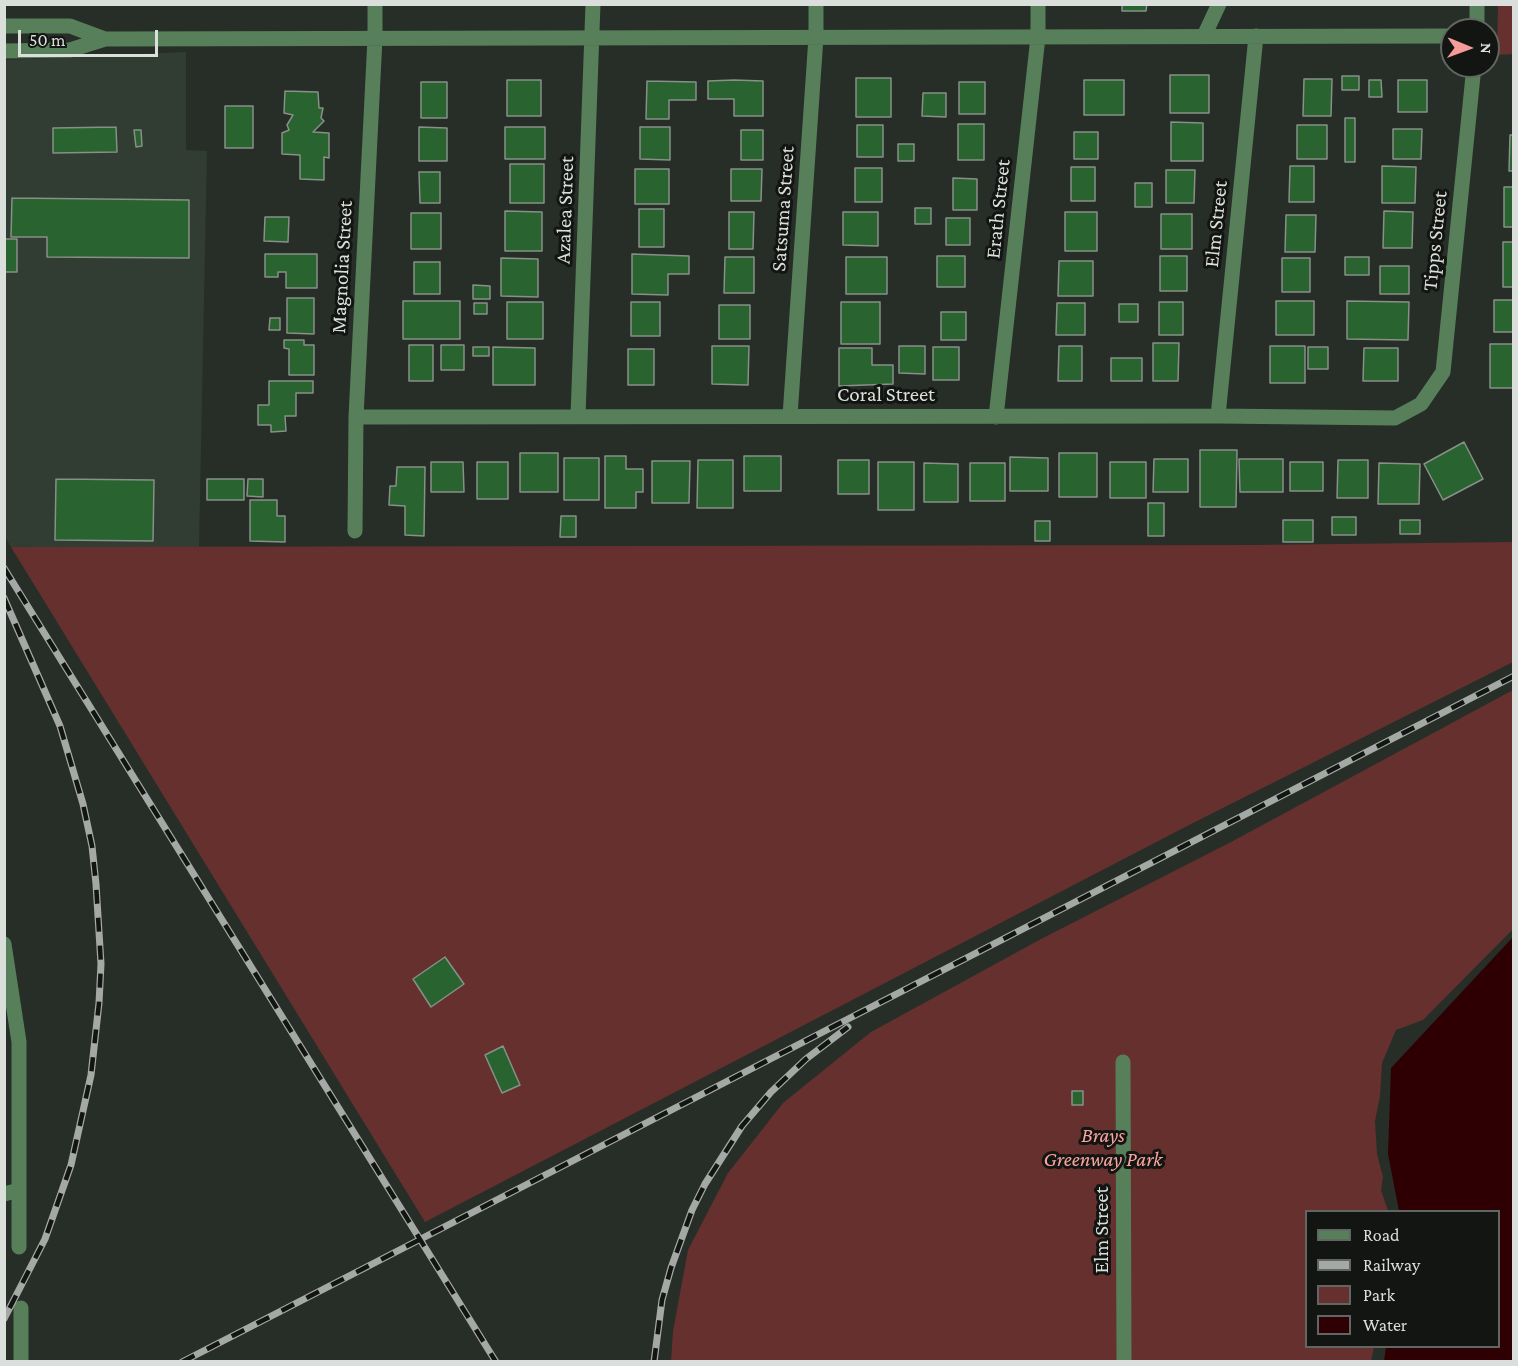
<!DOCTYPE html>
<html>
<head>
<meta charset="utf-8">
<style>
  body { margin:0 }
  #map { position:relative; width:1518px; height:1366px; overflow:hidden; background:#272e28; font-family:"Crimson Pro",serif }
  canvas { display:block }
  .frame { position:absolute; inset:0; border:6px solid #dbdfdb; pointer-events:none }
  .legend { position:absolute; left:1305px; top:1210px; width:195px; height:138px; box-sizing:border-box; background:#121512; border:2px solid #626662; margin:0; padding:8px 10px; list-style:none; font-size:18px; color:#dbdfdb }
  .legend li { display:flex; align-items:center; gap:12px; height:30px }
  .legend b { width:30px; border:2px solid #626662 }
  .north { position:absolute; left:1440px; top:18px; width:60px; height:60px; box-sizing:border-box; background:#121512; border:2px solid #626662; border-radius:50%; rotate:91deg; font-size:16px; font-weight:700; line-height:24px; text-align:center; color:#dbdfdb }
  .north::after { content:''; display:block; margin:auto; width:21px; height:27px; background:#f59b98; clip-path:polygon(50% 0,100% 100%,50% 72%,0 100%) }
  .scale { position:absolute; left:18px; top:30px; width:140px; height:27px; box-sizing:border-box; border:3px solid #dbdfdb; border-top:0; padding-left:8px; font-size:18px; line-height:21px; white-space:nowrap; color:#dbdfdb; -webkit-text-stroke:4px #121512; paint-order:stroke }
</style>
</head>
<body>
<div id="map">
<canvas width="1518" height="1366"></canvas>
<div class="frame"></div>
<ul class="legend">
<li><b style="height:8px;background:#577f5a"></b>Road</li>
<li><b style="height:8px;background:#a4a9a5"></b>Railway</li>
<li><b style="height:16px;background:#66302f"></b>Park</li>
<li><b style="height:16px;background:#2f0003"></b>Water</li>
</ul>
<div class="north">N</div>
<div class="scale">50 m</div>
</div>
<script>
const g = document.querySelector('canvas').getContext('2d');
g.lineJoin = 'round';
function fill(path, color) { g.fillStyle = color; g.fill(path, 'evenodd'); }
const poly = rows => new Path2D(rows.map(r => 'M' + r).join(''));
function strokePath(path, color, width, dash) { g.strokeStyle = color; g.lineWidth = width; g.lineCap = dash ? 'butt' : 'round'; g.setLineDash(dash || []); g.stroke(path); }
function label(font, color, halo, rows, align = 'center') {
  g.font = font + ' "Crimson Pro",serif'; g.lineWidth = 6; g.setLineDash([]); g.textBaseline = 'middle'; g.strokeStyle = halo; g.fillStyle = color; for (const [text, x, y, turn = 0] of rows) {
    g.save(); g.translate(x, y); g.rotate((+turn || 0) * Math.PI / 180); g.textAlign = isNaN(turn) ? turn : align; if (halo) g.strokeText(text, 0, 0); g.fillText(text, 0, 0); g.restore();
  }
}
fill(poly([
  [186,52,186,150,207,151,199,547,11,547,5,537,5,60]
]), '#313c32');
fill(poly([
  [1498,5,1513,5,1513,54,1497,55],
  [1513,542,1513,662,1191,824,425,1222,11,547,1253,545],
  [1513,690,1513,929,1423,1020,1396,1030,1382,1063,1380,1096,1375,1121,1377,1154,1383,1177,1381,1190,1388,1211,1306,1212,1306,1346,1374,1347,1371,1361,671,1362,673,1331,688,1250,728,1173,783,1103,871,1032,1041,939,1231,842]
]), '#66302f');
fill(poly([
  [1513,937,1513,1361,1384,1361,1386,1347,1498,1346,1498,1212,1399,1211,1388,1154,1391,1068]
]), '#2f0003');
const building = poly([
  [1122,4,1147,4,1146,11,1122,11,1122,4],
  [1170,75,1209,75,1209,113,1170,113,1170,75],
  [1342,76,1359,76,1359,90,1342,90,1342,76],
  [856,78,891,78,891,117,856,117,856,78],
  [1304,79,1332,79,1331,116,1303,116,1304,79],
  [507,80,541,80,541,116,507,116,507,80],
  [734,80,763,81,763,116,734,116,734,99,708,99,708,81,734,80],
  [1084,80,1124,80,1124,115,1084,115,1084,80],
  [1369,80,1381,80,1382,97,1369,97,1369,80],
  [1398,80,1427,80,1427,112,1398,112,1398,80],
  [647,81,696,82,696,100,669,100,669,119,646,119,647,81],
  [421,82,447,82,447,118,421,118,421,82],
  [959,82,985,82,985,114,959,114,959,82],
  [285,91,318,92,319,108,323,108,321,118,324,121,313,132,329,133,329,158,324,157,324,180,300,179,300,155,282,154,282,133,289,130,287,125,293,115,284,113,285,91],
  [923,93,946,93,946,117,922,116,923,93],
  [225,106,253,106,253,148,225,148,225,106],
  [1345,118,1355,118,1355,162,1345,162,1345,118],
  [1171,122,1203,123,1203,161,1171,161,1171,122],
  [958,124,984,124,984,160,958,160,958,124],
  [857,125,883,125,883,157,857,157,857,125],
  [1297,125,1327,125,1327,159,1297,159,1297,125],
  [116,127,117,152,53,153,53,128,116,127],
  [419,127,447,128,447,161,419,161,419,127],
  [505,127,545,127,545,159,505,159,505,127],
  [640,127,670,127,670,160,640,159,640,127],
  [1393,129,1422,129,1421,159,1393,159,1393,129],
  [134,130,141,130,142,146,136,147,134,130],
  [741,130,763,130,763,160,741,160,741,130],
  [1074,132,1098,132,1098,159,1074,159,1074,132],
  [1510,135,1514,135,1514,171,1509,171,1510,135],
  [898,144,914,144,914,161,898,161,898,144],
  [510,164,544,164,544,203,510,203,510,164],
  [1290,166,1314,166,1314,202,1289,202,1290,166],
  [1382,166,1416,167,1415,203,1382,203,1382,166],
  [1071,167,1095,167,1095,201,1071,201,1071,167],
  [855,168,882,168,882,202,855,202,855,168],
  [635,169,669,169,669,204,635,204,635,169],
  [731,169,762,169,761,201,731,201,731,169],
  [1166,170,1195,170,1194,203,1166,203,1166,170],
  [419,172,440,172,440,203,420,203,419,172],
  [953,178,977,179,977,210,953,210,953,178],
  [1135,183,1152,183,1152,207,1135,207,1135,183],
  [1504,187,1514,187,1514,227,1504,227,1504,187],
  [12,198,189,200,189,258,47,257,47,237,11,237,12,198],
  [915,208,931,208,931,224,915,224,915,208],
  [639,209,664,209,664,247,639,247,639,209],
  [505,211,542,212,542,251,505,251,505,211],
  [1384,211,1413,212,1412,248,1383,248,1384,211],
  [729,212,754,212,753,249,729,249,729,212],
  [843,212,878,212,878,246,843,245,843,212],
  [1065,212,1097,212,1097,251,1065,251,1065,212],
  [411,213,441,213,441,249,411,249,411,213],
  [1161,214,1192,214,1192,249,1161,249,1161,214],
  [1286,215,1316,215,1315,252,1285,252,1286,215],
  [265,217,289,217,288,242,264,241,265,217],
  [946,218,970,218,970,245,946,245,946,218],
  [4,239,17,239,17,272,4,272,4,239],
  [1503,242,1514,242,1514,287,1503,287,1503,242],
  [265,254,317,254,317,288,286,288,286,272,278,272,278,277,265,277,265,254],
  [632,254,689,256,689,274,668,274,668,295,632,294,632,254],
  [937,256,965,256,965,287,937,287,937,256],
  [1160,256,1187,256,1187,291,1160,291,1160,256],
  [725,257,754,257,754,293,724,293,725,257],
  [846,257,887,257,887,294,846,294,846,257],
  [1345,257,1369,257,1369,275,1345,275,1345,257],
  [501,258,538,259,538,297,501,296,501,258],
  [1282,258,1310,258,1310,292,1282,292,1282,258],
  [1059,261,1093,261,1093,296,1058,296,1059,261],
  [414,262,440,262,440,294,414,294,414,262],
  [1380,266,1409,266,1409,294,1380,294,1380,266],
  [473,285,490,286,490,299,473,299,473,285],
  [287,298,314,298,314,334,287,333,287,298],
  [1494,300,1514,300,1514,332,1494,332,1494,300],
  [403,301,460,301,460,339,403,339,403,301],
  [1276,301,1314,301,1314,335,1276,335,1276,301],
  [1347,301,1409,302,1408,340,1347,339,1347,301],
  [507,302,543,302,543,339,507,339,507,302],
  [631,302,660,302,660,336,631,336,631,302],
  [841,302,880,302,880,344,841,344,841,302],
  [1159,302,1183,302,1183,335,1159,335,1159,302],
  [474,303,487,303,487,314,474,314,474,303],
  [1057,303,1085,303,1085,335,1056,335,1057,303],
  [1119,304,1138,304,1138,322,1119,322,1119,304],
  [719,305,750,305,750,339,719,339,719,305],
  [941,312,966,312,966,340,941,340,941,312],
  [270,318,280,318,280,330,269,330,270,318],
  [284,340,304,340,304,345,314,345,314,375,289,375,289,349,284,348,284,340],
  [1153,343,1179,343,1178,381,1153,381,1153,343],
  [1490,344,1514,344,1514,388,1490,388,1490,344],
  [409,345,433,345,433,381,409,381,409,345],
  [441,345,464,345,464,370,441,370,441,345],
  [712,346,749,346,748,385,712,384,712,346],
  [899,346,925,346,925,374,899,373,899,346],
  [1059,346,1082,346,1082,381,1058,381,1059,346],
  [1270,346,1305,346,1305,383,1270,383,1270,346],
  [473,347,489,347,489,356,473,356,473,347],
  [493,347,535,348,535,385,493,385,493,347],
  [933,347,959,347,959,380,933,380,933,347],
  [1308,347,1328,347,1328,369,1308,369,1308,347],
  [839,348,872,348,872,365,893,365,893,384,839,386,839,348],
  [1364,348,1398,348,1398,381,1363,381,1364,348],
  [628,349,654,349,654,385,628,385,628,349],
  [1111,358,1142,358,1142,381,1111,381,1111,358],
  [269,381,313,381,313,393,296,393,296,416,285,416,286,431,271,432,271,425,258,425,258,405,269,405,269,381],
  [1464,442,1483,479,1443,500,1424,464,1464,442],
  [1200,450,1237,450,1236,507,1200,507,1200,450],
  [520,453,558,453,558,492,520,492,520,453],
  [1059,453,1097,453,1097,497,1059,497,1059,453],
  [605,456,626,456,626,469,643,469,643,492,636,492,636,508,605,508,605,456],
  [744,456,781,456,781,491,744,491,744,456],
  [1010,457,1048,458,1048,491,1010,491,1010,457],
  [564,458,599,458,599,500,564,500,564,458],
  [1154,459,1188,459,1188,492,1153,492,1154,459],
  [1239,459,1283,459,1283,492,1240,492,1239,459],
  [698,460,733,460,733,508,697,508,698,460],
  [838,460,869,460,869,494,838,494,838,460],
  [1338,460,1368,460,1368,498,1337,498,1338,460],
  [652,461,690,461,689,503,652,503,652,461],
  [431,462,463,462,464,492,431,492,431,462],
  [477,462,508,462,508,499,477,499,477,462],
  [878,462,914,462,914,510,878,510,878,462],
  [1110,462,1146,462,1146,498,1110,498,1110,462],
  [1290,462,1323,462,1323,491,1290,491,1290,462],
  [924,463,958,464,958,502,924,502,924,463],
  [970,463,1005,463,1005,501,970,501,970,463],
  [1379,463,1420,464,1419,504,1378,504,1379,463],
  [397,467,425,467,424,536,405,535,405,506,389,505,390,486,396,486,397,467],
  [56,479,154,480,153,541,55,540,56,479],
  [207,479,244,479,244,500,207,500,207,479],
  [248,479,263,479,263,497,247,496,248,479],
  [250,500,277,500,277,516,285,516,285,542,250,541,250,500],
  [1148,503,1164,503,1164,536,1148,536,1148,503],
  [561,516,576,516,576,537,560,537,561,516],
  [1332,517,1356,517,1356,535,1332,535,1332,517],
  [1283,520,1313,520,1313,542,1283,542,1283,520],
  [1400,520,1420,520,1420,534,1400,534,1400,520],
  [1035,521,1050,521,1050,541,1035,541,1035,521],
  [445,957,464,984,431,1007,413,979,445,957],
  [503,1046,520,1085,502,1093,485,1055,503,1046],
  [1072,1091,1083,1091,1083,1105,1072,1105,1072,1091]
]);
fill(building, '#286330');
strokePath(building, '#889088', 1.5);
strokePath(poly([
  [4,26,70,26,105,39],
  [1477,30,1477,4],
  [1204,36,1219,4],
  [4,51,70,50,105,39,1452,36],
  [578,416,593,4],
  [790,416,816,37,816,4],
  [1218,416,1256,36],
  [356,417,1218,416,1395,418,1421,404,1443,372,1474,66],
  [996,417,1038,37,1038,4],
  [355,531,356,417,375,38,375,4],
  [4,944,19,1042,19,1247],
  [1123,1062,1124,1362],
  [4,1194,19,1190],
  [21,1308,21,1362]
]), '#577f5a', 15);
const rail = poly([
  [4,568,496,1362],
  [4,598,60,726,83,804,92,846,96,884,101,964,99,1003,91,1075,71,1165,45,1239,4,1319],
  [182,1362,1514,676],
  [654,1362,662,1300,671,1268,692,1210,705,1184,742,1126,771,1092,806,1059,848,1027]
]);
strokePath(rail, '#a4a9a5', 7);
strokePath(rail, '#121512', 4.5, [14]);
label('21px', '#dbdfdb', '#121512', [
  ["Satsuma Street",783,209,-86],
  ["Erath Street",998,209,-84],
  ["Azalea Street",565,210,-88],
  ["Elm Street",1216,224,-84],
  ["Tipps Street",1435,241,-84],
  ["Magnolia Street",342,267,-87],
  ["Coral Street",886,395],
  ["Elm Street",1102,1230,-90]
]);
label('italic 21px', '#fba4a0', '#121512', [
  ["Brays",1103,1136],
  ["Greenway Park",1103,1160]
]);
</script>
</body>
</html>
